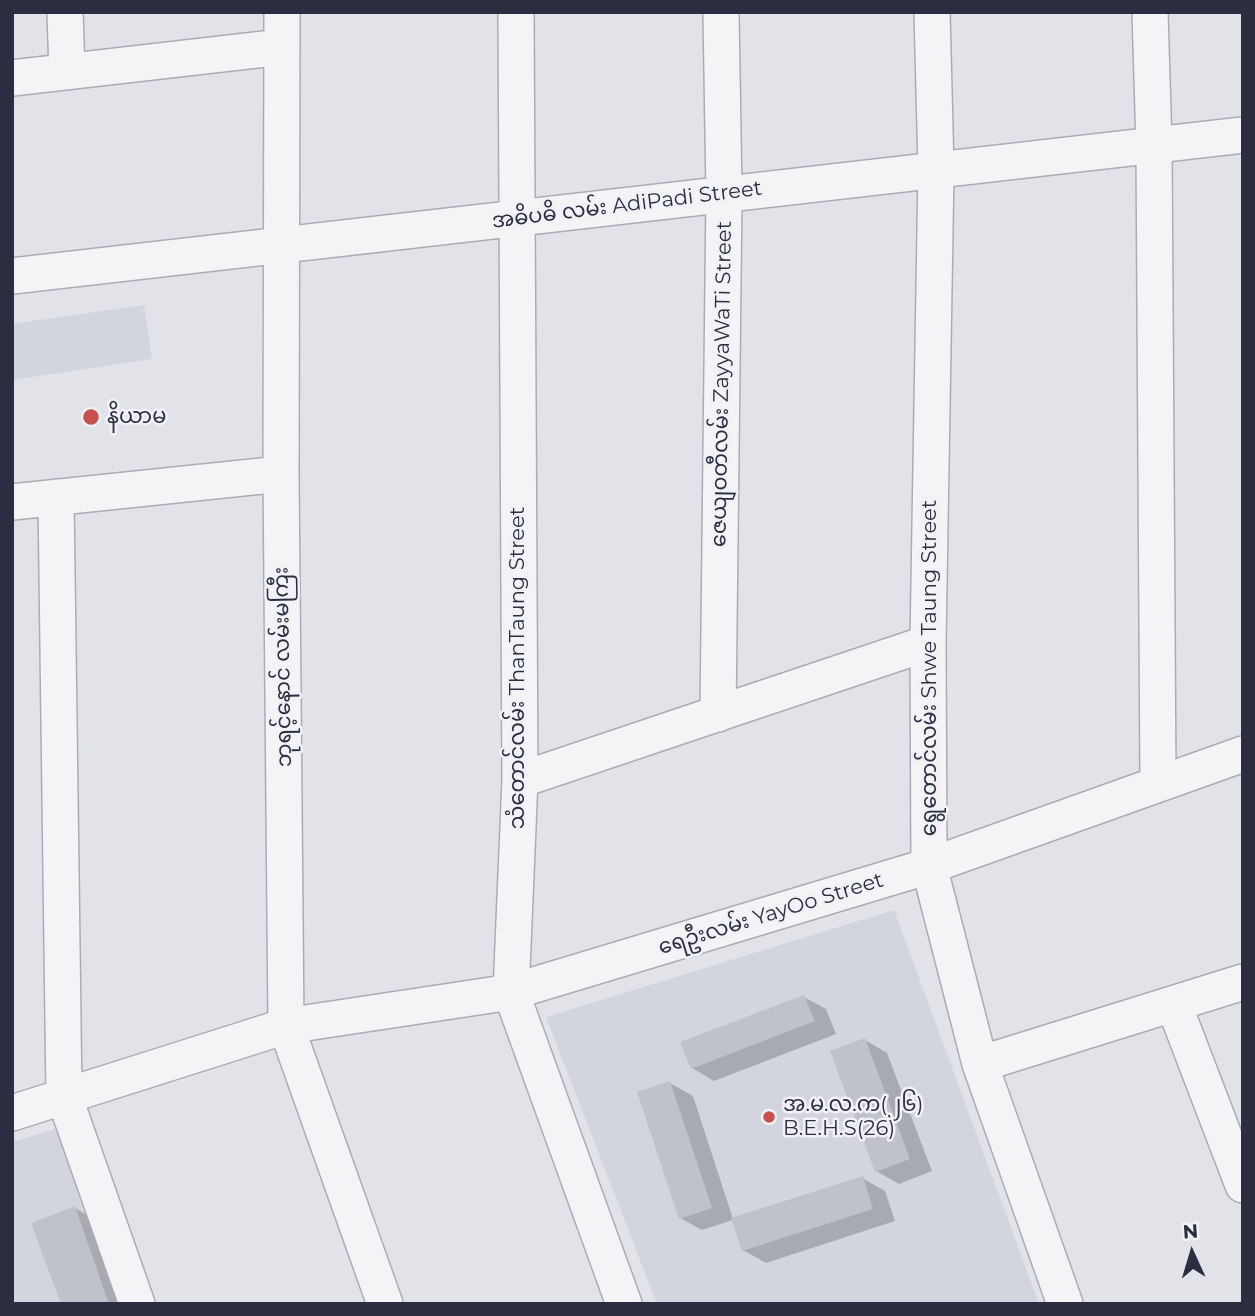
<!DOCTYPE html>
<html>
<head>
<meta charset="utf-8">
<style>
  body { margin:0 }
  #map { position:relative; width:1255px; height:1316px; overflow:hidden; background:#e1e3e9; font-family:Montserrat,sans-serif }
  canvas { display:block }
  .frame { position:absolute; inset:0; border:14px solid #2a2e40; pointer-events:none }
  .north { position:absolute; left:1157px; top:1218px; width:70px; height:70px; -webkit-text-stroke:5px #f1f2f6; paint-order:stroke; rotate:356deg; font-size:19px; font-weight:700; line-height:28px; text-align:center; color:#2a2e40 }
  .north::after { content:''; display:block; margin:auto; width:24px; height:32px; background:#2a2e40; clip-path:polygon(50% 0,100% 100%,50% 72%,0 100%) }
</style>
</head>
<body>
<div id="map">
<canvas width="1255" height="1316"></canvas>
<div class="frame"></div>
<div class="north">N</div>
</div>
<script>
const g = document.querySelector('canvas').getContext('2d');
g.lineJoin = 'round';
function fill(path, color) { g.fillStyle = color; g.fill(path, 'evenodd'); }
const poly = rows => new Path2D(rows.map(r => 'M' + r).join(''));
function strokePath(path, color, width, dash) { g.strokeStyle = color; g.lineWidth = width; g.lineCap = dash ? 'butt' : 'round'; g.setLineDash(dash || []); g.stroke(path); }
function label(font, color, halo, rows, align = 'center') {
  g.font = font + ' Montserrat,"Noto Sans Myanmar",sans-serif'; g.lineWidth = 5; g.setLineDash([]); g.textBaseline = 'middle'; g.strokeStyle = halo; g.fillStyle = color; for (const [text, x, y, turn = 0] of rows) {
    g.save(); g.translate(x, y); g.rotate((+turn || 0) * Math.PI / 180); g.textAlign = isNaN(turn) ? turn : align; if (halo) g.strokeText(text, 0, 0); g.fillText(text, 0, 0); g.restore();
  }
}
fill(poly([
  [144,305,152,359,12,380,12,324],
  [894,910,1039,1304,657,1304,546,1017],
  [59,1128,120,1304,12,1304,12,1142]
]), '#d3d5de');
fill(poly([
  [804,997,826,1009,836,1034,714,1081,692,1068],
  [865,1040,887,1053,932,1171,899,1184,876,1171],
  [670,1083,693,1096,733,1219,862,1178,885,1191,895,1221,766,1263,743,1250,733,1220,702,1230,680,1218],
  [75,1208,97,1221,126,1304,63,1304]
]), '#0003');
fill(poly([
  [804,995,815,1021,691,1069,680,1042],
  [865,1038,910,1159,875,1172,830,1051],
  [670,1081,712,1208,679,1219,637,1092],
  [863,1176,873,1209,742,1251,731,1218],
  [75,1206,109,1304,61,1304,31,1223]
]), '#bfc1cb');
const minor = poly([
  [65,12,67,72],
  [282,12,281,474,286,1026,385,1304],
  [516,12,520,780,511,992,624,1304],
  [932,12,936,170,928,643,929,866,980,1064,1065,1304],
  [1150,12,1154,145,1158,784],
  [12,78,282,47],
  [12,276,1243,135],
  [56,497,64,1096,137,1304],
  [12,502,281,474],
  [718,714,724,194,721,12],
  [520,780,928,643],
  [1174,1005,1243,1185],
  [980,1064,1243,982],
  [12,1113,286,1026,511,992,929,866,1243,754]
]);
strokePath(minor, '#aaadb6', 38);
strokePath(minor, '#f4f4f7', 35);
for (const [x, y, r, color] of [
  [91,417,9,"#c6514e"],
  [769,1117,7,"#c6514e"]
]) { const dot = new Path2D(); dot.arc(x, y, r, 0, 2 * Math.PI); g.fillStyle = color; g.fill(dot); strokePath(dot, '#f1f2f6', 2.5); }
label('21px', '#2a2e40', '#f1f2f6', [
  ["အဓိပဓိ လမ်း AdiPadi Street",627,205,-7],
  ["ဇေယျဝတီလမ်း ZayyaWaTi Street",722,384,-89],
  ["ဘုရင့်နောင် လမ်းမကြီး",283,667,-91],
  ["သံတောင်လမ်း ThanTaung Street",518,668,-90],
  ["ရွေတောင်လမ်း Shwe Taung Street",930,668,-90],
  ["ရေဦးလမ်း YayOo Street",771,914,-17]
]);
label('21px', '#2a2e40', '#f1f2f6', [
  ["နိယာမ",107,417],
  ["အ.မ.လ.က(၂၆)",783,1105],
  ["B.E.H.S(26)",783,1129]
], 'left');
</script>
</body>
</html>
